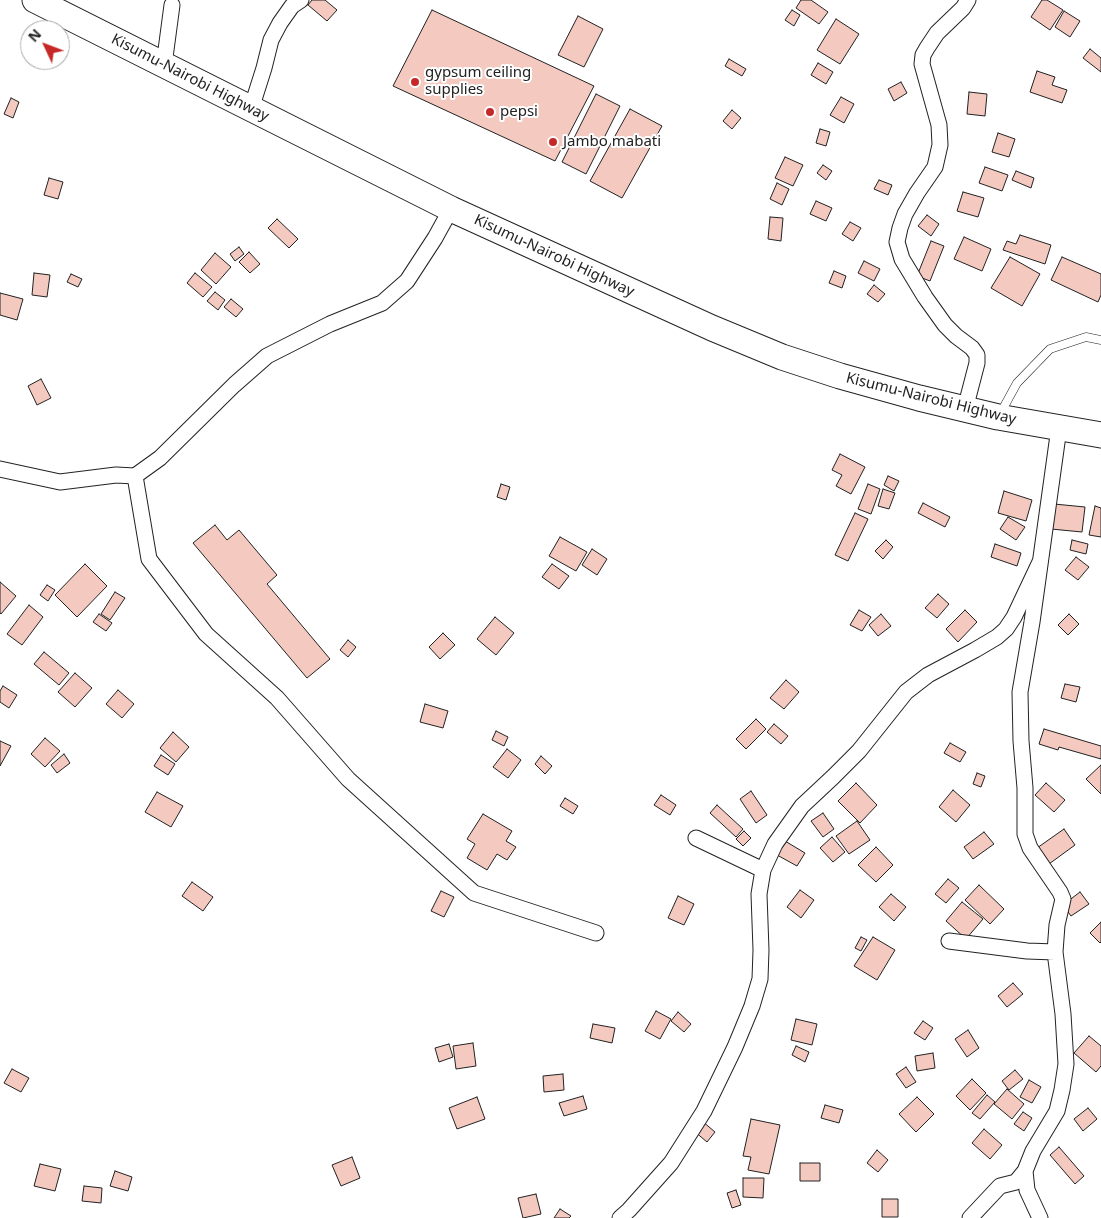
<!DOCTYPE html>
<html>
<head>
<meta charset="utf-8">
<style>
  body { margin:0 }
  #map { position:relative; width:1101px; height:1218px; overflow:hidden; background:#fff; font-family:"Noto Sans",sans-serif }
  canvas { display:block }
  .north { position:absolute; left:20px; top:20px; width:50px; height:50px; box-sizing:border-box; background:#fff; border:1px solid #a7a7a7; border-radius:50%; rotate:313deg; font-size:14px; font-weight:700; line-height:20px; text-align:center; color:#222 }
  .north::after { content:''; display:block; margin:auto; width:18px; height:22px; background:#c62828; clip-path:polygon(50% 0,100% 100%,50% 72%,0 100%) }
</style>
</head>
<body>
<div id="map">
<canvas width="1101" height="1218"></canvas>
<div class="north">N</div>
</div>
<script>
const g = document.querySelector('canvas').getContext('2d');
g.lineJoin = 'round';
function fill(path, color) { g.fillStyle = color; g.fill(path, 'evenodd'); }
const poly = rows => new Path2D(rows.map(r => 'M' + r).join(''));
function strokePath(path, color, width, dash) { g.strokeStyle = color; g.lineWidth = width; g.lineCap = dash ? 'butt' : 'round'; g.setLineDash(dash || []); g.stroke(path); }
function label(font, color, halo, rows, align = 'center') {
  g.font = font + ' "Noto Sans",sans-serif'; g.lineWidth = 4; g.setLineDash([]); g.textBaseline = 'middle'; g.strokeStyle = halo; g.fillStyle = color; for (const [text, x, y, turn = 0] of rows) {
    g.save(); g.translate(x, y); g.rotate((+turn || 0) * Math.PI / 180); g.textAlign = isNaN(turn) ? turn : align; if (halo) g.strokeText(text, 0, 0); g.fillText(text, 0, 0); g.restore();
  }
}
const building = poly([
  [312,0,325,0,337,10,327,21,308,5,312,0],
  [801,0,811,0,828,12,819,24,796,8,801,0],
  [1042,0,1047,0,1063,10,1050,30,1031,17,1042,0],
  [432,10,594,86,555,161,393,86,432,10],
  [792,10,800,15,794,26,785,20,792,10],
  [1064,11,1080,21,1070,37,1055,27,1064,11],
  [578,16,603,29,584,67,558,55,578,16],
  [836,19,859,34,840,64,817,50,836,19],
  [1090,49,1101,58,1101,72,1083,58,1090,49],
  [729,59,746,69,742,76,725,66,729,59],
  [818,63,833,72,826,84,811,75,818,63],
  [1037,71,1055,77,1052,85,1067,90,1062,103,1030,92,1037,71],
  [901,82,907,93,894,101,888,89,901,82],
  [969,92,987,94,985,116,967,114,969,92],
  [596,94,620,106,586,174,562,162,596,94],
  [841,97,854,104,844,123,830,115,841,97],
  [11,98,19,102,13,118,4,114,11,98],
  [630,109,662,126,622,198,590,181,630,109],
  [732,110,741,118,732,129,723,121,732,110],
  [820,129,830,132,826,146,816,143,820,129],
  [998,133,1015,139,1009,157,992,152,998,133],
  [785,157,803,165,793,186,775,178,785,157],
  [823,165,832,171,826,180,817,173,823,165],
  [985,167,1008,175,1002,191,979,183,985,167],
  [1016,171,1034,178,1031,188,1012,180,1016,171],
  [49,178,63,182,58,199,44,195,49,178],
  [879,180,892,185,888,195,874,189,879,180],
  [777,183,789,189,782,205,770,199,777,183],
  [963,192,984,198,978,217,957,211,963,192],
  [816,201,832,208,826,221,810,214,816,201],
  [927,215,939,224,931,236,918,226,927,215],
  [770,217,783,218,781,241,768,239,770,217],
  [277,219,298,239,289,248,268,228,277,219],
  [850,222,861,228,853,241,842,234,850,222],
  [1020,235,1051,245,1045,264,1003,250,1007,241,1016,244,1020,235],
  [964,237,991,249,982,271,954,259,964,237],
  [931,241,944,246,930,281,917,276,931,241],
  [239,247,244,254,235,261,230,254,239,247],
  [249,252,260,264,250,273,239,262,249,252],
  [215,253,231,267,216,284,201,270,215,253],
  [1010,257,1040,274,1022,306,991,288,1010,257],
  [1062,257,1101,274,1101,295,1098,302,1051,280,1062,257],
  [864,261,880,269,874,281,858,273,864,261],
  [834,271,846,276,842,288,829,283,834,271],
  [34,273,50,275,47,297,32,295,34,273],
  [195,273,212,287,203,297,187,283,195,273],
  [71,274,82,279,78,287,67,282,71,274],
  [874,285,885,294,878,302,867,294,874,285],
  [215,292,225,300,218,310,207,301,215,292],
  [0,293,23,299,17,320,0,315,0,293],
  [231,299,243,309,236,317,224,307,231,299],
  [41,379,51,398,37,405,28,386,41,379],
  [840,454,865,467,851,494,836,486,842,475,832,470,840,454],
  [888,476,899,481,894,491,884,485,888,476],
  [501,484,510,487,506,500,497,497,501,484],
  [868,484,880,489,871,514,858,509,868,484],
  [883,489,895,493,889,509,878,506,883,489],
  [1004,491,1032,500,1026,521,998,513,1004,491],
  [923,503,950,517,945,527,918,513,923,503],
  [1054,504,1085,507,1082,532,1051,529,1054,504],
  [1095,506,1101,508,1101,537,1089,535,1095,506],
  [855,513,868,519,848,561,835,555,855,513],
  [1008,517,1025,527,1016,540,1000,529,1008,517],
  [215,525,227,540,239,530,277,575,267,584,330,659,307,678,193,543,215,525],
  [560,537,587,552,576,571,549,556,560,537],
  [886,540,893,547,883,559,875,551,886,540],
  [1072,540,1088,544,1086,554,1070,550,1072,540],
  [995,544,1021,553,1017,566,991,557,995,544],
  [592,549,607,559,597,575,582,565,592,549],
  [1076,557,1089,567,1078,580,1065,570,1076,557],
  [85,564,107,586,77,617,55,595,85,564],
  [552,564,569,576,559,589,542,577,552,564],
  [0,582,16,596,1,614,0,613,0,582],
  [47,585,55,590,48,601,40,595,47,585],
  [115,592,125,598,110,620,101,614,115,592],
  [938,594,949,604,937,618,925,608,938,594],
  [29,605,43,617,22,645,7,634,29,605],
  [859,610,871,617,862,631,850,625,859,610],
  [965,610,977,622,958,642,946,629,965,610],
  [99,614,112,623,106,631,93,622,99,614],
  [881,614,891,626,878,636,869,625,881,614],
  [1069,614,1079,624,1068,635,1058,625,1069,614],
  [495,617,514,633,496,655,477,639,495,617],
  [443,633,455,645,440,659,429,647,443,633],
  [348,640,356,647,348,657,340,650,348,640],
  [44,652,69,673,59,685,34,664,44,652],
  [75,673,92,688,75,707,58,692,75,673],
  [786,680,799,692,784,709,770,698,786,680],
  [1065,684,1080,687,1076,702,1061,698,1065,684],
  [3,686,17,695,9,708,0,702,0,691,3,686],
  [118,690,134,704,122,718,106,704,118,690],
  [425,704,448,711,443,728,420,722,425,704],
  [756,719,766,729,746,749,736,739,756,719],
  [774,724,788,736,781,744,767,732,774,724],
  [1044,729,1101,746,1101,759,1059,747,1058,750,1039,744,1044,729],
  [496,731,508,737,504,746,492,740,496,731],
  [173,732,189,747,176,762,160,748,173,732],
  [45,738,60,751,45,767,31,754,45,738],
  [0,741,11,746,0,766,0,741],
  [950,743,966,752,960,762,944,753,950,743],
  [507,749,521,760,508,778,493,767,507,749],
  [64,754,70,763,57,773,51,765,64,754],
  [161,755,175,764,168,775,154,766,161,755],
  [541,756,552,766,545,774,535,764,541,756],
  [1101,765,1101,794,1086,779,1101,765],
  [977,773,985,776,981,787,973,784,977,773],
  [856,783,877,805,860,823,838,801,856,783],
  [1046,783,1065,800,1054,812,1035,795,1046,783],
  [953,790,970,805,956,822,939,807,953,790],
  [751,791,767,815,756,823,740,799,751,791],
  [157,792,183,806,171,827,145,812,157,792],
  [661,795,676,805,670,815,654,805,661,795],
  [565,798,578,806,573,814,560,806,565,798],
  [717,805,743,829,736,837,710,813,717,805],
  [823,813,834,829,823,837,811,821,823,813],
  [483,814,512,831,506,841,516,847,507,860,497,854,487,870,467,858,475,844,467,839,483,814],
  [857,821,870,840,849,854,836,836,857,821],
  [1064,829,1075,845,1049,864,1037,848,1064,829],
  [744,831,751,838,743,846,736,839,744,831],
  [984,832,994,844,973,859,964,847,984,832],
  [832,837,845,852,833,862,820,848,832,837],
  [785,841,805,853,797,866,777,855,785,841],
  [876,847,893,865,876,882,858,865,876,847],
  [948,879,959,888,946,903,935,894,948,879],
  [192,882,213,897,203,911,182,896,192,882],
  [979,885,1004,909,990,924,965,900,979,885],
  [800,890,814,900,801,918,787,907,800,890],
  [441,891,454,897,444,917,431,911,441,891],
  [1080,892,1089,904,1071,916,1063,905,1080,892],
  [891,894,906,907,894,921,879,907,891,894],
  [678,896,694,904,684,925,668,918,678,896],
  [962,902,983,919,966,939,946,921,962,902],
  [1101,922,1101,942,1100,943,1090,933,1101,922],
  [861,937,867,940,861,951,855,948,861,937],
  [873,937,895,950,877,980,854,966,873,937],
  [1013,983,1023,994,1007,1007,998,996,1013,983],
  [656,1011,671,1019,660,1039,645,1031,656,1011],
  [678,1012,691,1024,684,1032,671,1021,678,1012],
  [796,1019,817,1024,812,1045,791,1040,796,1019],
  [923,1021,933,1028,925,1040,914,1033,923,1021],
  [593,1024,615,1028,612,1043,590,1038,593,1024],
  [968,1030,979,1048,967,1057,955,1039,968,1030],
  [1089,1036,1101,1046,1101,1066,1096,1072,1074,1053,1089,1036],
  [473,1043,476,1066,456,1069,453,1046,473,1043],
  [449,1044,453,1057,439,1062,435,1048,449,1044],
  [796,1046,809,1052,805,1062,792,1055,796,1046],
  [933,1053,935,1068,917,1071,915,1056,933,1053],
  [906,1067,916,1082,906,1088,896,1074,906,1067],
  [12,1069,29,1078,21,1092,4,1083,12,1069],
  [1015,1070,1023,1079,1009,1090,1002,1081,1015,1070],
  [563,1074,564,1090,544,1092,543,1076,563,1074],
  [972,1079,986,1093,970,1110,956,1096,972,1079],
  [1029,1080,1041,1087,1032,1103,1020,1097,1029,1080],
  [1007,1089,1024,1104,1012,1119,994,1104,1007,1089],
  [987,1095,995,1102,980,1119,972,1113,987,1095],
  [583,1096,587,1109,564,1116,559,1103,583,1096],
  [477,1097,485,1119,457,1129,449,1108,477,1097],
  [917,1097,934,1114,916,1132,899,1114,917,1097],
  [825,1105,843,1110,839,1123,821,1118,825,1105],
  [1088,1108,1097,1119,1083,1131,1074,1119,1088,1108],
  [1023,1112,1032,1118,1024,1131,1014,1124,1023,1112],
  [751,1119,780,1125,769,1174,748,1170,751,1157,743,1156,751,1119],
  [702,1121,715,1132,707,1142,694,1131,702,1121],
  [984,1129,1002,1145,990,1159,972,1143,984,1129],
  [1059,1147,1084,1176,1075,1184,1050,1155,1059,1147],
  [877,1150,888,1160,878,1172,867,1163,877,1150],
  [352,1157,360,1178,341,1186,332,1165,352,1157],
  [800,1163,820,1163,820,1181,800,1181,800,1163],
  [40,1164,61,1169,55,1191,34,1186,40,1164],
  [115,1171,132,1177,128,1191,110,1186,115,1171],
  [743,1178,764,1178,763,1198,743,1197,743,1178],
  [84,1186,102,1188,101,1203,82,1201,84,1186],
  [736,1190,741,1205,732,1208,727,1193,736,1190],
  [536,1194,541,1214,523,1218,518,1198,536,1194],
  [882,1199,898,1199,898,1217,882,1217,882,1199],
  [560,1209,571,1216,569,1218,554,1218,560,1209]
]);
fill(building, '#f3c9c0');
strokePath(building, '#222', 1);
const service = poly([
  [1000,414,1017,383,1050,349,1086,337,1101,340]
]);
const minor = poly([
  [164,65,172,5],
  [251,109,264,68,271,40,280,23,292,6,301,0],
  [965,409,977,363,977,355,972,348,956,336,945,325,925,297,902,259,897,242,900,228,905,214,917,193,935,167,940,145,939,125,922,64,923,55,927,48,937,33,963,8,968,0],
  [0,469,60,482,116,475,135,476,160,458,234,385,267,356,330,324,382,303,407,281,435,238,451,209],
  [135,476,149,559,206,634,277,698,348,779,474,893,596,933],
  [696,838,763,870],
  [949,941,1027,951,1055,952,1057,925,1063,899,1060,892,1030,848,1025,834,1025,788,1021,741,1020,692,1032,622,1059,428],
  [620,1218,629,1210,671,1163,704,1111,735,1047,752,1006,760,979,761,950,759,894,763,870,775,844,802,806,833,777,859,751,906,692,928,675,975,650,997,637,1006,629,1014,617,1040,562],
  [970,1218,1000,1186,1016,1182,1025,1171],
  [1040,1218,1027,1190,1025,1171,1033,1151,1057,1111,1062,1090,1066,1064,1063,1014,1055,952]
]);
const trunk = poly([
  [35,0,451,209,712,328,782,357,840,376,919,398,998,417,1101,435]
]);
strokePath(service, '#222', 9);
strokePath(minor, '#222', 17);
strokePath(trunk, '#222', 27);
strokePath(service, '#fff', 8);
strokePath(minor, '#fff', 15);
strokePath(trunk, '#fff', 25);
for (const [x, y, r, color] of [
  [415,82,5,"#c62828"],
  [490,112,5,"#c62828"],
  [553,142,5,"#c62828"]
]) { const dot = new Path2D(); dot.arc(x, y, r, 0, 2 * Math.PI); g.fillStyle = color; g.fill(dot); strokePath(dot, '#fff', 2); }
label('15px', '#222', '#fff', [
  ["gypsum ceiling",425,73],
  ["supplies",425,90],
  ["pepsi",500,112],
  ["Jambo mabati",563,142]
], 'left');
label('15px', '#222', '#fff', [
  ["Kisumu-Nairobi Highway",190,78,27],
  ["Kisumu-Nairobi Highway",554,256,25],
  ["Kisumu-Nairobi Highway",931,399,14]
]);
</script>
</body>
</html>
